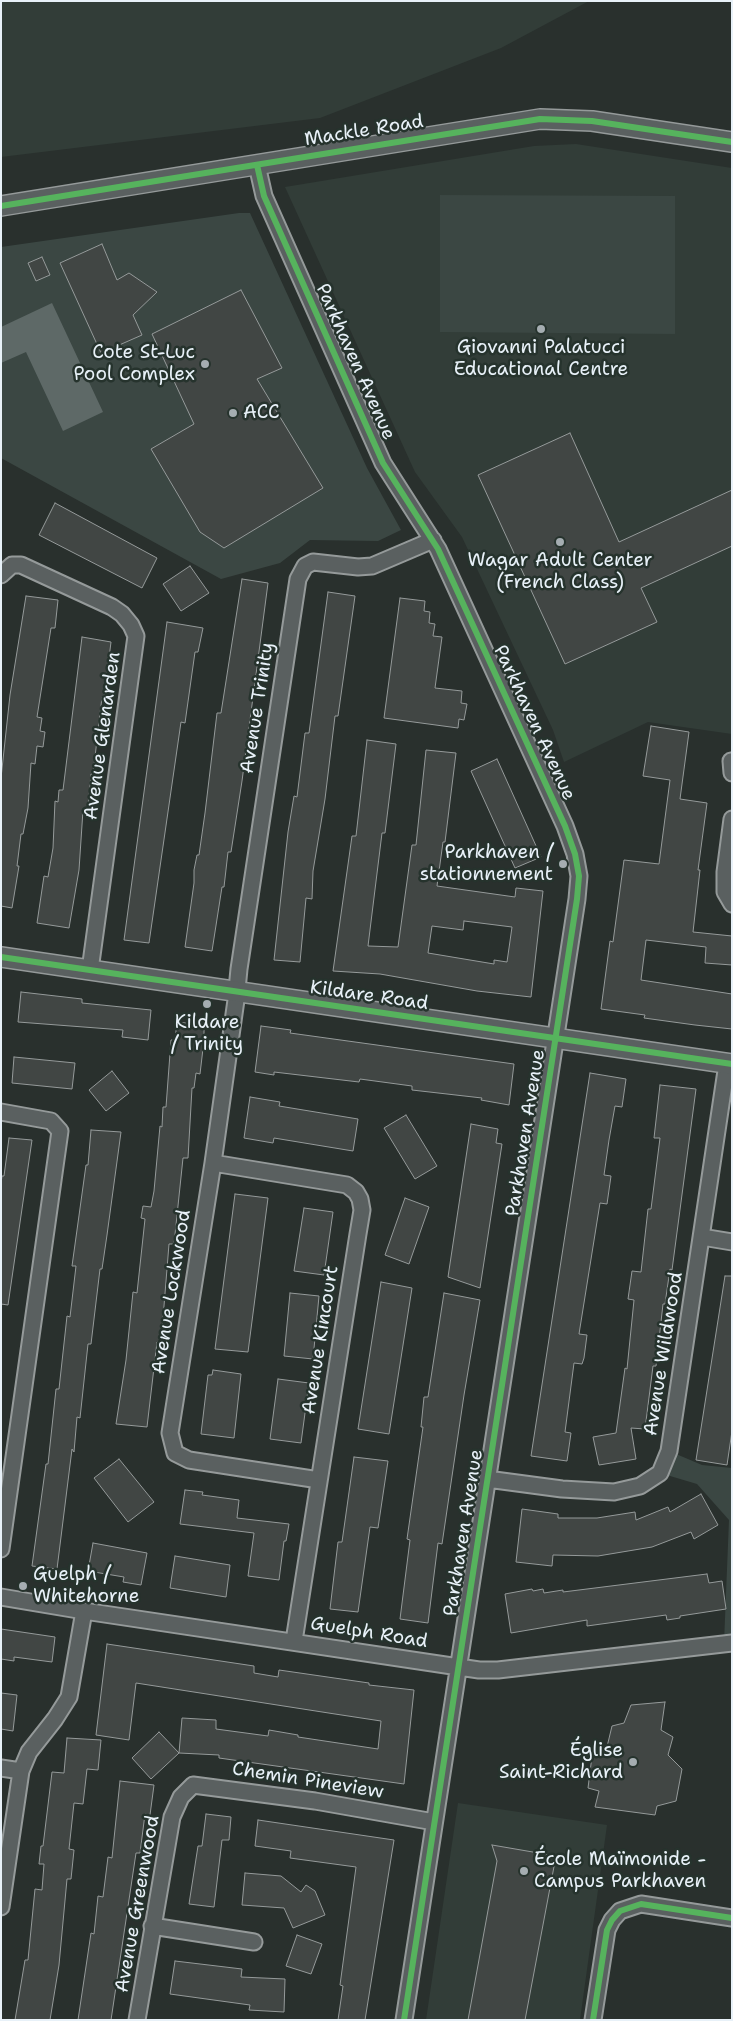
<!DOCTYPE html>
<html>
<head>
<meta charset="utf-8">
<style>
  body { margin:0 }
  #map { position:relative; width:733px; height:2021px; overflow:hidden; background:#29302d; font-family:"Shantell Sans",sans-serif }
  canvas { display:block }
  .frame { position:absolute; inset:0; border:2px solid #e8f1f8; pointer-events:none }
</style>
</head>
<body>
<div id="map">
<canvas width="733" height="2021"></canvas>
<div class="frame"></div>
</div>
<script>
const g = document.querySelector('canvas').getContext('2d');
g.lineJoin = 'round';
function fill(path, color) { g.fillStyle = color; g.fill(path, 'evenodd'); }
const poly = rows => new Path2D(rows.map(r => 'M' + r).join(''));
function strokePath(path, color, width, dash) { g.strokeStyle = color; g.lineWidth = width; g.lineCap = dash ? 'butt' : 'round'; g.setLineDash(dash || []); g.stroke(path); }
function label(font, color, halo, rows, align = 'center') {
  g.font = font + ' "Shantell Sans",sans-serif'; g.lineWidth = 5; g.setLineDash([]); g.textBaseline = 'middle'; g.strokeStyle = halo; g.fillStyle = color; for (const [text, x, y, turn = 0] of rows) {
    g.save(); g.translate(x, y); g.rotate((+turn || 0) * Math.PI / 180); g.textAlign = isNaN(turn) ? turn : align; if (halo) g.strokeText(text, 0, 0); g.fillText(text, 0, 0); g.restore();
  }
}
fill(poly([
  [1,1,589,1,501,48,320,118,1,157],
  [576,144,732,168,732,734,648,722,564,762,553,730,462,537,415,472,285,187,534,146],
  [458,1803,607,1825,580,2020,426,2020]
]), '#323d38');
fill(poly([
  [440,195,675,196,675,334,440,332],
  [239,213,250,213,367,468,401,530,378,541,310,540,280,563,221,579,1,458,1,247],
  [669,1451,702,1465,732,1468,732,1643,724,1643,729,1520,697,1484,660,1473]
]), '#3b4743');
fill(poly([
  [52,303,103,412,63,431,26,352,1,363,1,327]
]), '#5e6967');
const building = poly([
  [102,244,117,280,129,273,157,292,133,315,142,335,101,353,60,263,102,244],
  [42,257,50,275,36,281,28,263,42,257],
  [241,290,282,368,257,379,323,488,224,548,200,532,151,449,194,424,152,334,241,290],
  [570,433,619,542,732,490,732,546,641,588,657,622,565,664,478,475,570,433],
  [55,503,157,558,142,588,39,535,55,503],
  [190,566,209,593,181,611,163,584,190,566],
  [242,579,268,583,242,781,231,852,228,852,224,887,222,887,212,951,185,947,194,883,194,870,197,855,199,855,205,813,217,713,221,713,242,579],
  [328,592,355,596,338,716,335,716,325,799,313,871,312,899,306,898,300,962,274,960,288,832,294,796,297,797,305,733,309,733,328,592],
  [26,596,58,600,55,628,51,628,37,717,42,718,40,731,45,732,43,747,37,746,35,764,31,763,28,808,23,834,21,834,17,866,19,866,12,908,1,906,1,778,10,695,26,596],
  [400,598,425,601,424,611,430,612,429,623,435,624,433,636,442,637,435,688,462,691,461,703,467,704,464,720,459,719,458,728,384,718,400,598],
  [167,622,203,628,198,652,195,652,185,723,181,722,149,943,124,940,167,622],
  [82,637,111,642,104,698,102,697,93,774,91,774,88,810,83,810,79,870,69,928,37,923,44,876,48,877,53,848,55,801,58,802,59,790,63,790,82,637],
  [651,726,689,732,680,799,707,803,698,870,700,870,693,932,732,936,732,965,705,963,706,947,646,940,641,980,732,994,732,1029,695,1025,644,1018,645,1015,601,1009,610,941,613,942,624,860,659,864,670,780,643,776,651,726],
  [367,740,396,744,385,833,382,833,368,946,398,947,412,845,416,845,426,750,456,753,445,842,443,842,437,886,515,897,516,888,543,891,531,997,477,991,380,974,333,971,352,836,356,836,367,740],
  [464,921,512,927,507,962,494,960,494,964,428,953,432,926,463,930,464,921],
  [497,759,541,857,515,868,471,771,497,759],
  [21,992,82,999,82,1003,151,1010,148,1040,122,1037,123,1030,18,1022,21,992],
  [177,1022,204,1025,204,1040,200,1074,196,1073,194,1088,192,1088,188,1158,183,1158,174,1244,169,1244,161,1343,157,1342,147,1427,116,1424,126,1360,133,1292,137,1293,145,1219,141,1218,143,1206,151,1207,154,1191,160,1126,162,1127,163,1107,166,1107,171,1040,175,1040,177,1022],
  [261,1026,291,1030,290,1033,514,1064,509,1105,481,1100,482,1098,412,1090,412,1086,360,1079,359,1082,274,1072,274,1075,255,1072,261,1026],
  [14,1057,75,1063,72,1089,12,1083,14,1057],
  [112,1071,129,1093,106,1111,89,1090,112,1071],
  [590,1073,626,1079,622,1107,615,1106,609,1140,604,1175,611,1176,607,1204,600,1203,579,1334,587,1335,584,1358,582,1364,574,1363,565,1432,571,1433,567,1461,531,1456,590,1073],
  [660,1085,696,1089,672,1270,670,1269,665,1304,663,1304,656,1366,653,1366,645,1429,631,1428,636,1459,599,1465,593,1437,616,1433,625,1368,627,1369,634,1300,628,1299,632,1271,641,1272,648,1209,651,1209,660,1138,654,1138,660,1085],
  [250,1097,280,1102,279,1106,358,1119,353,1151,274,1138,273,1143,244,1138,250,1097],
  [406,1115,437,1166,415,1179,384,1128,406,1115],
  [471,1124,498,1129,496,1143,502,1144,480,1288,448,1277,471,1124],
  [91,1130,121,1132,107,1235,102,1269,100,1269,91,1344,88,1344,80,1418,77,1417,74,1452,72,1449,57,1569,32,1566,46,1464,48,1464,56,1389,59,1389,67,1316,70,1317,76,1266,72,1266,86,1165,88,1165,91,1130],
  [9,1138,32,1140,8,1305,1,1304,1,1183,2,1176,4,1176,9,1138],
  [235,1194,268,1198,248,1352,215,1349,235,1194],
  [405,1198,429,1207,409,1264,385,1255,405,1198],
  [304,1208,333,1212,324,1275,294,1271,304,1208],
  [725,1276,732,1276,732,1431,727,1465,696,1460,725,1276],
  [381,1282,412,1288,389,1434,358,1429,381,1282],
  [290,1293,319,1296,313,1359,284,1356,290,1293],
  [444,1293,480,1300,464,1395,442,1544,438,1543,428,1623,400,1619,410,1540,407,1539,423,1427,421,1427,424,1397,428,1397,444,1293],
  [213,1370,241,1374,234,1438,201,1434,208,1375,212,1375,213,1370],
  [278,1379,309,1383,301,1443,270,1439,278,1379],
  [354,1457,388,1461,378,1528,370,1527,358,1612,330,1609,338,1542,342,1542,354,1457],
  [119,1459,154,1502,128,1522,94,1478,119,1459],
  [185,1490,203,1492,202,1495,239,1500,237,1518,289,1524,286,1541,284,1541,279,1580,248,1576,254,1533,180,1524,185,1490],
  [701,1494,718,1525,694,1539,691,1532,652,1547,598,1556,553,1555,552,1566,516,1562,522,1509,558,1514,558,1518,597,1518,635,1512,636,1520,668,1507,670,1512,701,1494],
  [93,1543,147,1553,141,1585,123,1582,124,1577,88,1571,93,1543],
  [175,1556,230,1565,226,1597,170,1588,175,1556],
  [707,1574,709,1583,722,1581,726,1609,680,1616,680,1618,667,1620,666,1615,587,1626,587,1620,511,1633,505,1594,532,1589,533,1591,543,1589,544,1593,563,1590,563,1592,707,1574],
  [1,1629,55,1637,52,1662,14,1657,14,1661,1,1659,1,1629],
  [107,1644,254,1666,254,1673,278,1677,279,1670,369,1683,369,1685,414,1690,404,1784,219,1758,219,1755,179,1753,182,1718,216,1720,216,1729,268,1736,269,1730,298,1735,298,1737,378,1749,381,1721,335,1714,136,1683,129,1740,96,1735,107,1644],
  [1,1693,17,1695,13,1731,1,1729,1,1693],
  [665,1702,661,1730,673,1737,668,1755,682,1769,676,1801,657,1806,655,1815,595,1807,599,1791,588,1788,592,1756,606,1751,612,1726,624,1723,631,1705,665,1702],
  [159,1732,179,1753,151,1779,132,1758,159,1732],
  [67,1738,101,1740,98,1770,87,1769,83,1804,74,1803,69,1849,74,1850,71,1879,67,1879,59,1965,50,2020,15,2020,25,1960,28,1960,35,1889,42,1890,44,1864,39,1864,41,1846,43,1846,52,1772,64,1773,67,1738],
  [120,1781,154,1785,150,1815,145,1814,140,1853,136,1853,111,2020,78,2020,91,1933,94,1934,98,1896,103,1897,108,1857,112,1858,120,1781],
  [206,1814,231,1817,229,1840,222,1840,214,1907,189,1904,198,1846,202,1846,206,1814],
  [258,1820,394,1840,365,2020,338,2020,343,1986,340,1985,356,1867,290,1858,291,1851,255,1846,258,1820],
  [492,1845,556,1856,525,2020,468,2020,497,1861,492,1845],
  [245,1873,281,1876,301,1892,306,1885,315,1891,325,1915,293,1928,284,1908,242,1905,245,1873],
  [297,1935,322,1944,311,1974,286,1966,297,1935],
  [175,1961,242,1969,241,1977,285,1979,284,2012,249,2010,250,2005,170,1994,175,1961]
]);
fill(building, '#414644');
strokePath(building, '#959a9a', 1);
const minor = poly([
  [257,165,264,196,383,463,438,549,565,826,575,854,579,876,577,899,404,2020],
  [1,575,12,565,21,565,112,607,122,614,131,625,136,636,90,970],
  [731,761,732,773],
  [732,819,725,872,725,892,732,904],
  [1,1112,51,1121,60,1131,1,1549],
  [213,1163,347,1185,356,1192,360,1199,362,1210,358,1234,294,1641],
  [702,1237,732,1242],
  [487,1479,562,1489,614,1492,640,1486,660,1473,669,1451,727,1064],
  [319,1480,189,1460,175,1453,170,1433,213,1163,236,1000,239,969,298,579,305,566,313,562,358,567,372,566,433,540],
  [1,1597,84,1611,479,1670,498,1670,732,1643],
  [1,1768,21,1771],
  [1,1907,21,1771,29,1752,55,1719,69,1697,84,1611],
  [152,1926,254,1942],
  [137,2020,172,1817,181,1797,193,1785,315,1801,434,1822],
  [593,2020,607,1930,612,1920,620,1911,641,1904,732,1918]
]);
const tertiary = poly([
  [1,206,540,119,592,121,732,142],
  [1,957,732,1064]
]);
strokePath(minor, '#959a9a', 19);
strokePath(tertiary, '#959a9a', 22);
strokePath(minor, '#5a6060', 15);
strokePath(tertiary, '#5a6060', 19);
strokePath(poly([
  [257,165,264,196,383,463,438,549,565,826,575,854,579,876,577,899,404,2020],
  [1,206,540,119,592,121,732,142],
  [1,957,732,1064],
  [593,2020,607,1930,612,1920,620,1911,641,1904,732,1918]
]), '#56b35d', 6);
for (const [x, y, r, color] of [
  [541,329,5,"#a5adb1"],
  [205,364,5,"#a5adb1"],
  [233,413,5,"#a5adb1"],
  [560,542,5,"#a5adb1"],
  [563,864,5,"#a5adb1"],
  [207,1004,5,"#a5adb1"],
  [23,1586,5,"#a5adb1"],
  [633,1762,5,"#a5adb1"],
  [524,1871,5,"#a5adb1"]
]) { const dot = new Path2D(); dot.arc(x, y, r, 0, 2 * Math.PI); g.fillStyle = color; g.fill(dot); strokePath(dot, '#26332d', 2); }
label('19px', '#e8f1f8', '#26332d', [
  ["Mackle Road",364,131,-9],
  ["Parkhaven Avenue",355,362,66],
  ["Avenue Trinity",258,708,-81],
  ["Parkhaven Avenue",534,723,65],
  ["Avenue Glenarden",103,736,-82],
  ["Kildare Road",369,996,8],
  ["Parkhaven Avenue",526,1133,-81],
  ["Avenue Lockwood",172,1292,-81],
  ["Avenue Kincourt",321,1340,-81],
  ["Avenue Wildwood",664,1354,-81],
  ["Parkhaven Avenue",464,1533,-81],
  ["Guelph Road",369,1633,9],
  ["Chemin Pineview",308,1781,9],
  ["Avenue Greenwood",138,1904,-80]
]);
label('19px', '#e8f1f8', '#26332d', [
  ["Giovanni Palatucci",541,348],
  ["Educational Centre",541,370],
  ["Cote St-Luc",195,353,"right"],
  ["Pool Complex",195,375,"right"],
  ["ACC",243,413,"left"],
  ["Wagar Adult Center",560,561],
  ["(French Class)",560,583],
  ["Parkhaven /",553,853,"right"],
  ["stationnement",553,875,"right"],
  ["Kildare",207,1023],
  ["/ Trinity",207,1045],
  ["Guelph /",33,1575,"left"],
  ["Whitehorne",33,1597,"left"],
  ["Église",623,1751,"right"],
  ["Saint-Richard",623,1773,"right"],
  ["École Maïmonide -",534,1860,"left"],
  ["Campus Parkhaven",534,1882,"left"]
]);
</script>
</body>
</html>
